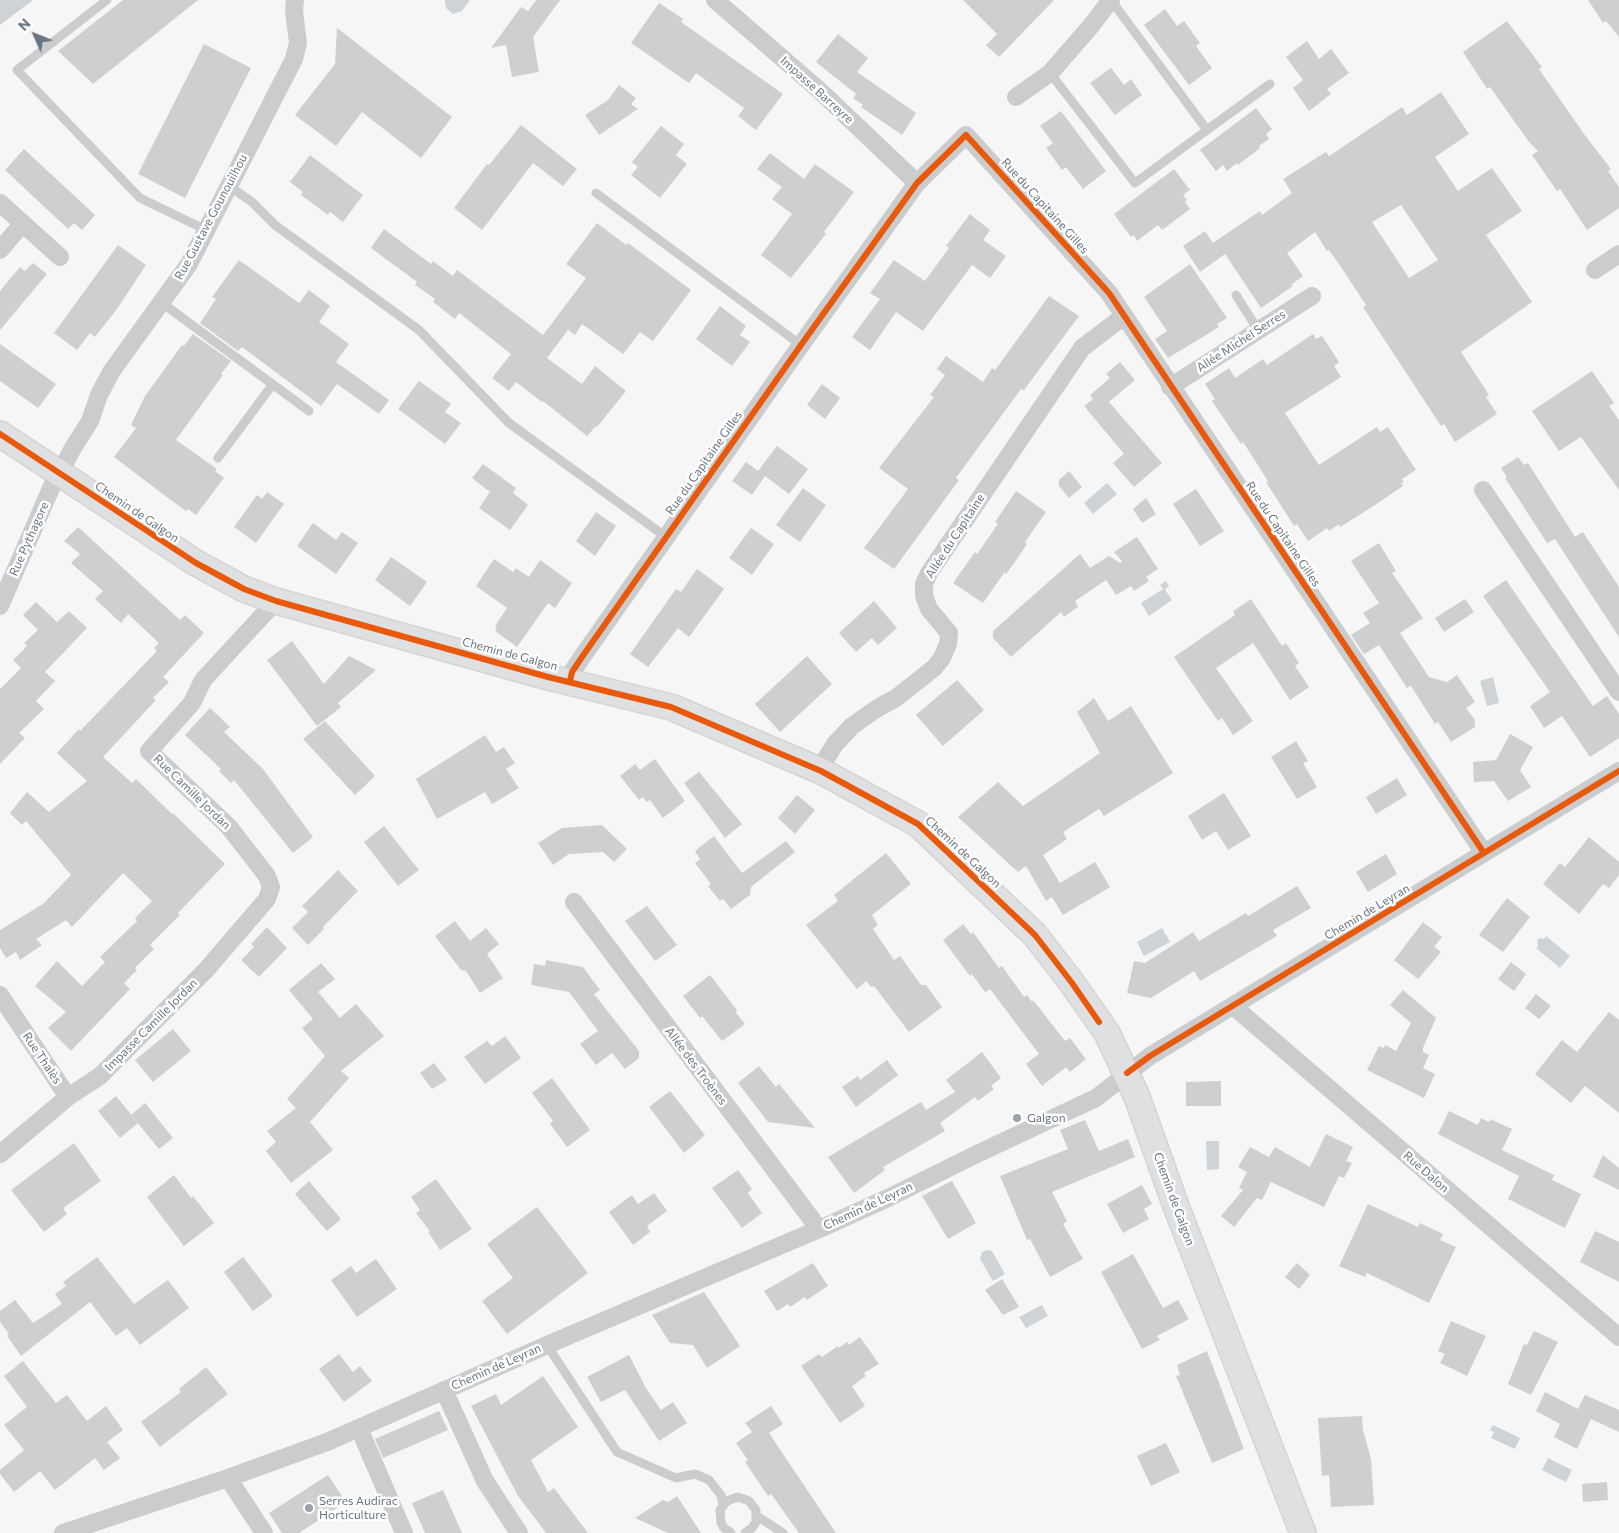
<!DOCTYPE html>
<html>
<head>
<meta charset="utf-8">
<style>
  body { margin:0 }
  #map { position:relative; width:1619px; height:1533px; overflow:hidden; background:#f6f6f6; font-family:Commissioner,sans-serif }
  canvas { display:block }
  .north { position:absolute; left:10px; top:10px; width:50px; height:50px; -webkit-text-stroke:4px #fff; paint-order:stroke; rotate:314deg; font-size:14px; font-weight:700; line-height:20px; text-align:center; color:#697583 }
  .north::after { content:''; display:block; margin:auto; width:18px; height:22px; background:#697583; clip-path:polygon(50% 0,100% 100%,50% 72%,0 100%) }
</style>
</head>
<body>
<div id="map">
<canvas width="1619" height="1533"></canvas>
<div class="north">N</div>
</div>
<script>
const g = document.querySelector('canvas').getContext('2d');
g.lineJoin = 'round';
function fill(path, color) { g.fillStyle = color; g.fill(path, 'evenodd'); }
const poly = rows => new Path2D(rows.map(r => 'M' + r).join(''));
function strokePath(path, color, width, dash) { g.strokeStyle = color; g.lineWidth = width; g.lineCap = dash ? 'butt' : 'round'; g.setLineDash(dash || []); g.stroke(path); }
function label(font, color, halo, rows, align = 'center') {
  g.font = font + ' Commissioner,sans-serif'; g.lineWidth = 5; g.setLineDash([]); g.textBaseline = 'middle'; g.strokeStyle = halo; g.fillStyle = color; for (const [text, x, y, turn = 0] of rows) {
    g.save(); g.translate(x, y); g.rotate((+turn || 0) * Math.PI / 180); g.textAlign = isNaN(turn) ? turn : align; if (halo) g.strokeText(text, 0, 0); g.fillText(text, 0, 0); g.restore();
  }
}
fill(poly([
  [0,0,33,0,0,25],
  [445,0,470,0,462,11,453,14,446,8],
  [1107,483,1117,494,1093,514,1084,503],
  [1166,581,1169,586,1165,590,1172,600,1149,616,1141,603,1163,589,1160,585],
  [1493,677,1499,703,1487,706,1480,681],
  [1162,928,1170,942,1144,956,1137,942],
  [1546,936,1570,956,1560,968,1536,948,1538,946,1537,940,1540,938,1544,939],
  [1206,1141,1219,1141,1219,1169,1207,1170],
  [988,1250,992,1251,1005,1274,993,1281,980,1259,982,1252],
  [1042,1305,1048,1316,1026,1328,1019,1317],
  [1493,1425,1520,1438,1515,1449,1491,1438,1494,1432,1490,1430],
  [1548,1458,1572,1470,1566,1482,1542,1470]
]), '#cdd3d7');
fill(poly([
  [123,0,198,0,93,84,58,51],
  [536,0,560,0,533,37,539,72,512,77,506,45,491,48,521,7,528,11],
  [963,0,1054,0,999,57,986,45,997,34],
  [1588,0,1619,0,1619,37,1606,21,1603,23],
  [659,3,683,19,681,22,783,94,756,130,738,116,744,108,696,73,689,83,631,43],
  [1165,9,1177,26,1184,21,1200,43,1196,46,1212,68,1189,85,1144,25],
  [1507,21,1542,67,1539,69,1584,134,1611,169,1608,171,1619,187,1619,208,1587,230,1560,189,1557,191,1532,155,1538,151,1529,142,1490,87,1487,89,1463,52],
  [337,28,452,117,421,158,362,112,336,146,295,115,335,64],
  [838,34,868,58,857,72,916,113,902,135,861,107,863,105,853,98,856,94,816,62],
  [1307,41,1319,59,1331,49,1349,73,1327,89,1331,94,1309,111,1293,88,1303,80,1286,57],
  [204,44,251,68,185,198,138,174],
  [1111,68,1124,85,1131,79,1142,95,1115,115,1090,83],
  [619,85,636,98,631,104,638,109,599,135,585,115,608,100],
  [1441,92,1469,134,1435,157,1458,191,1492,168,1522,211,1486,235,1532,302,1461,352,1489,395,1486,397,1497,414,1455,442,1444,424,1441,426,1363,307,1366,305,1341,267,1329,250,1327,251,1315,232,1287,253,1303,276,1291,285,1293,286,1261,308,1225,254,1200,272,1183,246,1205,231,1213,243,1260,211,1262,215,1292,193,1283,179,1326,152,1329,156,1402,107,1407,115],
  [1401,205,1438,260,1409,278,1372,222],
  [1256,108,1272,129,1266,134,1269,139,1259,146,1260,148,1238,165,1237,163,1227,171,1223,165,1216,171,1200,150],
  [1061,111,1106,171,1083,189,1066,167,1062,170,1046,148,1053,143,1040,126],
  [521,125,577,169,563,186,533,163,482,230,454,208,487,164,489,165],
  [661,126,684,144,676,155,687,164,660,198,631,175,638,167,632,162],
  [24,149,95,215,82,230,74,223,68,229,5,170],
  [770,153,804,179,815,164,854,192,824,232,826,234,791,278,761,255,792,214,772,199,782,187,757,169],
  [310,155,363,195,343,222,330,212,328,215,301,195,303,192,290,182],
  [1174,169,1190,190,1183,195,1187,200,1185,202,1190,209,1162,230,1158,225,1137,241,1134,235,1131,237,1114,214],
  [970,214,990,230,983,240,1006,256,990,278,972,265,923,331,896,312,870,350,852,337,880,299,870,293,894,260,925,281,949,248,946,246],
  [597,223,626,245,628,243,691,290,653,341,640,332,623,354,582,324,575,335,568,330,547,358,582,384,595,366,626,391,597,427,596,426,587,436,543,401,542,402,516,382,509,391,492,378,511,354,459,313,455,319,433,302,435,299,415,285,417,282,371,248,384,229,431,264,433,261,453,276,457,270,543,335,586,278,566,264],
  [118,245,146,265,117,309,95,337,90,333,77,350,54,333],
  [239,260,299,303,309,290,330,306,319,322,349,344,336,362,389,400,379,414,337,384,321,406,242,347,238,351,200,323,216,299,212,297],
  [33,263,47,274,0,330,0,291,20,267,25,271],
  [1190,264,1227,318,1217,324,1219,327,1168,358,1155,339,1167,331,1144,297],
  [1049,296,1079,316,1024,390,1021,389,956,478,959,480,894,569,864,548,908,489,879,468,934,397,930,395,945,375,937,369,946,356,983,382,992,368,995,370],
  [720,306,746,326,740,335,750,342,732,366,696,339],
  [193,334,231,361,221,374,223,375,176,440,217,469,215,471,224,478,196,515,188,509,186,511,168,498,114,457,136,428,131,425,145,396,182,345,184,346],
  [1313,334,1316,339,1322,336,1339,362,1334,366,1341,377,1285,413,1319,465,1377,427,1380,432,1388,427,1416,470,1402,479,1404,482,1401,483,1403,486,1372,507,1340,527,1339,524,1329,531,1327,528,1308,541,1297,524,1294,526,1266,482,1268,481,1243,442,1241,444,1212,401,1215,399,1205,384,1229,368,1235,378,1263,359,1267,365],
  [0,344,56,384,38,408,0,381],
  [1120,362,1135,380,1109,402,1162,463,1134,487,1113,463,1124,454,1084,406,1093,399,1090,395,1110,378,1106,374],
  [1592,371,1614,403,1609,406,1619,420,1619,490,1581,437,1559,451,1532,411],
  [419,381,451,404,445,412,461,423,445,444,398,409],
  [822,384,840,398,825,419,807,405],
  [777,446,808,469,789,494,765,476,752,495,732,481,746,462,758,471],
  [1518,457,1524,465,1528,463,1575,537,1583,532,1619,587,1619,637,1555,539,1547,543,1505,478,1507,477,1501,468],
  [483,464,516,488,513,493,528,505,510,530,479,508,490,492,472,478],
  [1069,471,1082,487,1069,498,1059,486,1059,480],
  [803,488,826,505,800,542,776,525],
  [1196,489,1224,531,1200,546,1173,504],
  [1016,491,1046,512,1025,542,1027,544,1017,559,1006,574,1004,573,983,603,953,583,975,552,977,554,998,524,995,522],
  [267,492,284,504,256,543,234,527,257,495,262,499],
  [1146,498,1156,514,1142,523,1133,509],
  [596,512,616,526,595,556,576,541],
  [313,523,336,540,342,532,358,543,336,574,297,546],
  [78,527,180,620,185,615,204,633,163,677,169,682,153,698,156,700,103,757,132,783,136,779,172,814,173,813,225,864,178,913,180,915,150,945,154,949,135,968,137,970,124,983,130,989,71,1051,48,1028,66,1012,35,986,57,961,82,986,105,962,100,957,137,921,135,918,152,901,123,873,72,927,66,920,36,939,42,945,20,960,16,952,6,958,0,948,0,930,43,904,71,875,26,821,22,825,10,813,27,792,49,812,87,781,57,753,79,729,80,731,157,651,154,648,159,643,128,614,121,623,95,599,103,591,71,563,80,554,64,541],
  [751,528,774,544,752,575,729,558],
  [1137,537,1158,569,1146,577,1149,581,1134,591,1131,586,1116,595,1106,580,1075,601,1078,607,1064,617,1061,612,1011,657,993,638,993,631,1080,554,1090,568,1109,556,1120,563,1122,561,1114,552],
  [1379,543,1396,571,1392,573,1423,618,1400,633,1429,677,1447,682,1457,675,1475,702,1466,708,1475,720,1475,727,1451,742,1438,722,1435,724,1411,686,1407,688,1379,645,1364,654,1351,635,1370,623,1363,613,1379,603,1351,561],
  [391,557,427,582,410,606,375,580],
  [494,559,513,572,516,568,529,577,540,560,572,583,555,608,548,603,517,647,495,631,497,627,495,626,507,608,476,586],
  [697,569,724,589,689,637,678,628,648,667,630,654,676,589,681,592],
  [1506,580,1593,706,1607,696,1619,714,1619,738,1590,757,1562,716,1544,728,1530,706,1550,692,1483,596],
  [1251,599,1282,646,1286,643,1299,663,1295,666,1309,687,1290,700,1253,643,1216,668,1253,721,1233,735,1222,718,1218,721,1174,657,1235,615,1233,611],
  [1465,599,1474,612,1444,632,1435,618],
  [874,601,897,628,878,645,872,638,856,652,839,633],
  [36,602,57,622,69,611,87,628,45,672,55,681,36,701,44,709,19,733,25,738,0,764,0,689,21,668,13,660,27,646,24,643,38,630,23,615],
  [292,641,324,684,349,656,376,670,338,703,341,707,317,726,267,660],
  [807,656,832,684,780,732,755,704],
  [957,680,984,710,943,746,916,715],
  [1094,698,1108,721,1131,706,1173,773,1104,816,1099,809,1063,832,1067,839,1043,855,1060,883,1095,862,1110,887,1063,915,1052,897,1046,901,1026,866,1018,872,958,817,998,782,1023,806,1100,753,1077,712],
  [210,708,230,727,224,732,263,769,313,837,293,853,234,780,231,783,219,771,221,769,185,735],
  [325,721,375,776,355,795,303,739],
  [1510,734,1533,747,1520,770,1531,787,1508,801,1494,781,1474,782,1473,762,1496,760],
  [485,735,496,752,504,747,515,763,506,769,519,788,492,804,485,792,437,819,416,779],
  [1296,741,1308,761,1303,763,1317,787,1297,799,1271,757],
  [655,759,685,801,663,818,650,800,647,802,643,797,639,800,620,776,635,764,640,770],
  [699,772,742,824,725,838,684,783],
  [1397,778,1407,795,1376,814,1366,797],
  [1224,793,1251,836,1228,850,1216,831,1202,840,1188,816],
  [797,795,815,810,795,834,778,818],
  [602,825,627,849,614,862,603,852,569,854,553,865,538,843,562,828],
  [384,826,419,870,398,886,364,842],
  [714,836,742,873,786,841,795,852,751,887,750,895,731,909,723,899,720,901,708,886,711,884,695,863,700,859,695,851],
  [1589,837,1619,862,1619,875,1609,888,1603,884,1579,914,1543,884,1560,863,1565,867],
  [886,853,911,884,872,915,878,925,873,929,894,960,900,956,921,985,926,985,942,1007,909,1032,874,986,871,987,866,981,857,989,806,925,838,901,834,895],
  [1386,854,1397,874,1368,892,1356,872],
  [338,870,358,891,323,927,324,929,308,945,292,928,308,912,302,906],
  [1297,886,1311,908,1273,930,1277,936,1200,981,1194,971,1151,998,1127,993,1134,961,1145,963,1193,932,1199,941,1246,913,1248,916],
  [1507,898,1530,917,1503,952,1479,935],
  [647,906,677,945,655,961,625,921],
  [455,921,470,941,486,928,499,944,487,954,503,978,480,993,466,971,461,970,435,936],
  [1423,922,1442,937,1434,947,1441,952,1418,979,1394,960],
  [963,924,971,934,973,932,999,968,1002,966,1024,997,1027,995,1032,1002,1033,1000,1065,1041,1070,1038,1086,1059,1070,1072,1066,1067,1042,1086,1026,1064,1039,1054,990,989,985,992,972,974,970,976,943,940],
  [267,927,287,948,259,977,241,960,254,947,251,944],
  [546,960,583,967,600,990,594,994,639,1051,639,1058,625,1069,612,1053,596,1065,580,1044,598,1031,569,992,531,985,534,964,545,966],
  [1511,962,1526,974,1514,991,1498,979],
  [321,963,335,979,318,992,340,1018,356,1004,384,1036,341,1071,349,1078,310,1122,333,1150,291,1183,266,1151,276,1142,267,1131,296,1108,287,1099,325,1056,302,1028,313,1019,289,990],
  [710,975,737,1010,736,1013,745,1024,722,1041,702,1016,700,1018,683,996],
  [1403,990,1436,1018,1423,1048,1423,1052,1429,1055,1423,1068,1435,1074,1424,1098,1367,1070,1379,1046,1384,1048,1385,1045,1396,1051,1411,1023,1390,1005],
  [1536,994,1551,1006,1539,1019,1525,1008],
  [1609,1012,1619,1020,1619,1113,1585,1086,1571,1103,1535,1074,1562,1040,1577,1052],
  [173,1029,191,1051,153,1082,135,1060],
  [505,1036,521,1058,485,1084,464,1057,487,1041,492,1046],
  [982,1052,1001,1078,991,1086,994,1089,978,1101,975,1097,940,1123,945,1131,883,1167,885,1170,854,1193,828,1157,921,1102,926,1110,955,1092,946,1080],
  [887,1060,898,1075,856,1107,842,1087,858,1076,860,1080],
  [434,1063,447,1080,432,1089,420,1073],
  [759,1066,776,1087,779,1084,815,1128,768,1122,738,1083],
  [552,1078,590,1130,567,1147,550,1124,553,1121,532,1093],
  [1221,1081,1221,1106,1186,1106,1186,1082],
  [670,1091,705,1135,684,1153,649,1107],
  [116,1096,138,1123,120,1138,98,1111],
  [145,1103,173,1138,159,1149,131,1115],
  [1449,1111,1478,1125,1481,1118,1489,1122,1490,1119,1512,1129,1502,1150,1554,1175,1552,1180,1581,1194,1565,1228,1508,1199,1519,1176,1438,1134],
  [1085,1120,1099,1151,1128,1139,1135,1157,1052,1192,1067,1221,1063,1224,1083,1259,1050,1277,1030,1239,1027,1240,1000,1176,1068,1149,1060,1130],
  [1326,1134,1353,1147,1346,1161,1352,1163,1344,1178,1339,1176,1324,1207,1271,1182,1262,1200,1257,1198,1234,1227,1221,1216,1243,1190,1239,1188,1247,1172,1238,1167,1250,1147,1269,1157,1275,1147,1310,1167],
  [74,1143,101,1181,63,1208,67,1214,44,1232,11,1190],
  [1603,1155,1619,1168,1619,1190,1593,1177],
  [738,1170,752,1189,748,1193,762,1213,742,1228,712,1188],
  [174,1175,191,1198,193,1196,214,1223,184,1246,147,1197],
  [436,1179,472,1229,440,1250,428,1232,430,1231,416,1213,420,1210,411,1197],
  [309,1181,341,1219,327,1231,295,1194],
  [952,1181,976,1223,948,1239,922,1196],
  [1142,1185,1152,1204,1144,1209,1149,1219,1123,1233,1107,1204],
  [654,1193,667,1211,647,1226,650,1232,633,1245,609,1212,632,1195,638,1204],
  [1368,1204,1418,1227,1420,1223,1443,1234,1440,1240,1456,1247,1429,1303,1367,1273,1365,1277,1339,1266],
  [537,1207,588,1273,507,1334,482,1301,513,1278,487,1244],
  [1595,1231,1619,1242,1619,1282,1580,1262],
  [1133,1254,1163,1308,1178,1300,1189,1319,1157,1336,1160,1340,1142,1349,1101,1272],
  [97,1257,134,1304,168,1280,189,1308,140,1345,127,1328,116,1336,90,1302,21,1356,7,1336,9,1334,0,1322,0,1311,15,1300,33,1323,62,1304,55,1294,66,1286,63,1282],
  [243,1257,273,1296,253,1311,224,1272],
  [376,1259,397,1289,357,1317,331,1280,351,1266,356,1273],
  [813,1263,828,1286,807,1300,805,1297,790,1307,788,1304,777,1311,764,1291],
  [1297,1263,1310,1275,1299,1289,1285,1277],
  [1002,1279,1019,1307,1003,1315,985,1290],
  [704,1292,740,1346,707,1368,693,1345,670,1343,652,1315],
  [1451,1321,1486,1336,1467,1376,1440,1363,1445,1354,1438,1351],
  [1534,1331,1558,1342,1531,1395,1508,1384,1524,1344,1527,1345],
  [860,1337,879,1364,864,1373,866,1376,852,1386,865,1406,840,1423,801,1366,819,1354,822,1357,838,1346,839,1348,847,1342,849,1345],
  [1207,1351,1244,1449,1212,1463,1176,1376,1180,1375,1177,1365],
  [339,1354,353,1372,360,1366,372,1381,344,1402,319,1369],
  [629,1355,646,1388,661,1410,673,1402,687,1423,659,1441,625,1390,601,1402,587,1377],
  [23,1361,56,1403,67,1395,87,1421,106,1406,123,1430,107,1442,120,1458,104,1470,95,1458,55,1490,40,1471,14,1492,0,1474,0,1470,24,1450,4,1425,27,1407,4,1376],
  [206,1367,228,1394,160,1447,141,1422,181,1392,179,1389],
  [543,1376,578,1427,531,1460,548,1492,554,1488,588,1533,546,1533,518,1496,471,1406,496,1394,501,1405],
  [1545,1392,1578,1409,1585,1395,1619,1410,1619,1432,1591,1419,1577,1449,1554,1437,1560,1424,1536,1411],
  [771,1406,783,1424,769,1433,836,1533,799,1533,771,1494,768,1496,745,1462,748,1460,736,1443,752,1432,745,1423],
  [439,1411,448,1430,383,1458,375,1439],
  [1362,1416,1363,1430,1371,1459,1374,1505,1331,1507,1329,1475,1322,1476,1318,1418],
  [1166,1443,1180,1472,1151,1486,1137,1456],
  [328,1475,346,1502,299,1533,282,1533,269,1513],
  [1607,1482,1608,1500,1583,1502,1582,1484],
  [443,1490,462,1533,425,1533,412,1503],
  [677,1496,701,1533,668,1533,635,1518,663,1500,668,1502]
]), '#cecfd0');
const secondary = poly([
  [0,434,196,563,244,589,276,601,548,677,671,707,821,771,918,824,1035,935,1072,983,1107,1033,1137,1097,1176,1206,1303,1533]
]);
strokePath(secondary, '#d3d4d4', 28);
strokePath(poly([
  [107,0,17,70,140,198,206,230],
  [1050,73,1135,183,1207,130,1111,0],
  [1207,130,1270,84],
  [229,186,252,202,275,225,419,330,509,423,666,537],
  [596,193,801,345],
  [1236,295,1258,330],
  [162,303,309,411],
  [218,458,273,384],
  [547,1345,617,1452,676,1478,695,1474,709,1480,721,1495,723,1505],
  [757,1516,783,1533],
  [731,1533,724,1528,721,1523,720,1510,727,1501,738,1497,749,1501,756,1510,756,1522,752,1528,745,1533]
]), '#cbcccd', 9);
strokePath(poly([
  [715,0,818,89,917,183],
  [1016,97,1050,73,1090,27,1111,0],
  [0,203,60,257],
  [0,250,23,223],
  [1595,270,1619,254],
  [1170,387,1312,296],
  [1483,490,1619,692],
  [0,606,52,486,73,448,90,421,99,395,111,372,189,264,294,59,298,43,294,11,295,0],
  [570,681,572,672,582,657,801,345,917,183,966,135,1109,293,1484,853],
  [821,771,827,757,835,744,852,726,876,709,896,698,934,668,942,658,948,644,949,633,929,609,924,596,924,584,929,573,1082,348,1124,316],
  [574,902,819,1229],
  [0,995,68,1097,0,1154],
  [1233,1006,1619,1337],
  [68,1097,100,1076,206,970,267,899,271,887,267,876,229,827,149,751,192,703,203,680,276,601],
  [444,1390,485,1481,519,1533],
  [359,1428,404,1533],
  [228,1478,264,1533],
  [63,1533,228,1478,327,1442,547,1345,824,1227,890,1197,979,1153,1096,1098,1150,1056,1619,771]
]), '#cbcccd', 18);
strokePath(secondary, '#dfe0e1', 25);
strokePath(poly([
  [0,434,196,563,244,589,276,601,548,677,671,707,821,771,918,824,1035,935,1072,983,1099,1022],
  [570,681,572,672,582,657,801,345,917,183,966,135,1109,293,1484,853],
  [1127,1073,1150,1056,1619,771]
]), '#e8590c', 6);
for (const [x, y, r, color] of [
  [1017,1118,5,"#9aa2ab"],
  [309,1508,5,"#9aa2ab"]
]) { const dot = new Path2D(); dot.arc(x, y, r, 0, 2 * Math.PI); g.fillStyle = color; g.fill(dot); strokePath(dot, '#fff', 2); }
label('12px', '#697583', '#fff', [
  ["Impasse Barreyre",817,90,42],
  ["Rue du Capitaine Gilles",1045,206,48],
  ["Rue Gustave Gounouilhou",211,217,-62],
  ["Allée Michel Serres",1241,341,-33],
  ["Rue du Capitaine Gilles",704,463,-55],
  ["Chemin de Galgon",137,512,34],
  ["Rue du Capitaine Gilles",1283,534,56],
  ["Allée du Capitaine",955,536,-57],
  ["Rue Pythagore",29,539,-66],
  ["Chemin de Galgon",510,654,15],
  ["Rue Camille Jordan",192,792,44],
  ["Chemin de Galgon",963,852,43],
  ["Chemin de Leyran",1367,912,-31],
  ["Impasse Camille Jordan",151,1025,-45],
  ["Rue Thalès",42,1058,56],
  ["Allée des Troènes",696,1066,53],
  ["Rue Dalon",1426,1172,41],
  ["Chemin de Galgon",1174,1199,70],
  ["Chemin de Leyran",868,1206,-25],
  ["Chemin de Leyran",496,1367,-24]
]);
label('12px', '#697583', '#fff', [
  ["Galgon",1027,1118],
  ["Serres Audirac",319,1501],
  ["Horticulture",319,1515]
], 'left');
</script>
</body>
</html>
